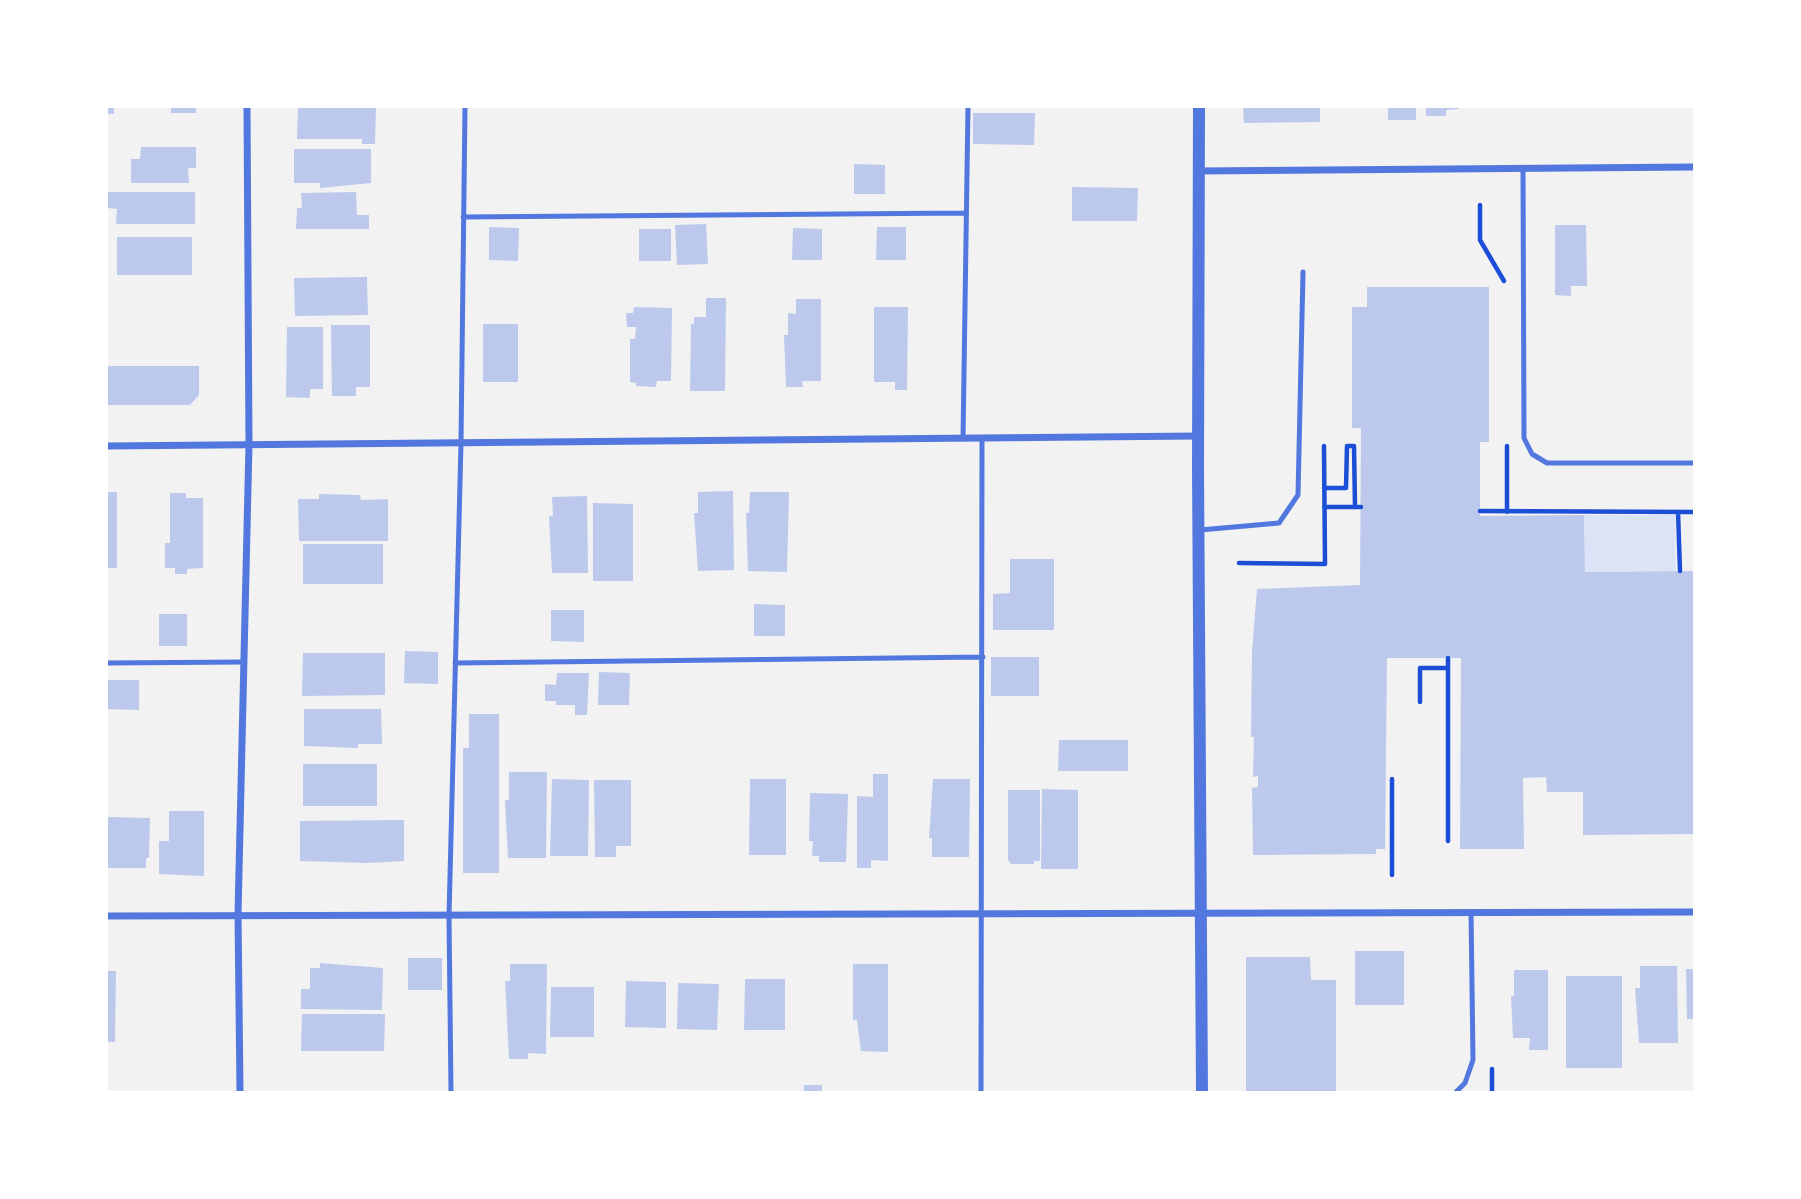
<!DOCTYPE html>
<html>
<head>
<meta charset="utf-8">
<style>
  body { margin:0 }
  #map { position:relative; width:1801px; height:1199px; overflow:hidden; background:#f2f2f2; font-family:"Noto Serif",serif }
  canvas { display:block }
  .frame { position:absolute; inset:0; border:108px solid #fff; pointer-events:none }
</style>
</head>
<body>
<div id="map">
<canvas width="1801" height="1199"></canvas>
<div class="frame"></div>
</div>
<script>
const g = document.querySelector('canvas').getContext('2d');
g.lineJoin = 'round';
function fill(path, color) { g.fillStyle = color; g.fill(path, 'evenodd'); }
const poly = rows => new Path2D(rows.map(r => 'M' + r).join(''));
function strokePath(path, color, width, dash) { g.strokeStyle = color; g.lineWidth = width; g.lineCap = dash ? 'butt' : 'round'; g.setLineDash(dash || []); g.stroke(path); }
fill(poly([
  [1584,515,1675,515,1676,571,1585,572]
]), '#dbe4f7');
fill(poly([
  [107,107,114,107,114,114,107,114],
  [171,107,196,107,196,113,171,113],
  [298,107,376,108,375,144,362,144,362,139,297,139],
  [1243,107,1320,107,1320,122,1244,123],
  [1388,107,1416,107,1416,120,1388,120],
  [1426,107,1459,107,1459,109,1446,110,1446,116,1426,116],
  [973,113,1035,113,1034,145,973,144],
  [141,147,196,147,196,168,188,168,189,183,131,183,131,159,140,159],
  [294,149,371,149,371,183,320,188,320,183,294,183],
  [854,164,885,165,885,194,854,194],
  [1072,187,1138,188,1137,221,1072,221],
  [107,192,195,192,195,224,116,224,117,209,107,208],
  [356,192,357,215,369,215,369,229,296,229,297,208,302,208,301,193],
  [706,224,708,264,677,265,675,225],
  [1555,225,1586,225,1587,286,1571,286,1571,296,1555,295],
  [489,227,519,228,518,261,489,260],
  [877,227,906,227,906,260,876,260],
  [793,228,822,229,822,260,792,260],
  [639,229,671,229,671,261,639,261],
  [117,237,192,237,192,275,117,275],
  [367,277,368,315,295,316,294,278],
  [1367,287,1489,287,1489,442,1480,442,1480,516,1584,515,1585,572,1694,571,1694,834,1583,835,1583,792,1547,792,1546,777,1523,778,1524,849,1460,849,1461,658,1387,658,1385,849,1376,849,1376,854,1253,855,1252,788,1258,787,1258,776,1253,777,1254,737,1251,737,1252,651,1257,589,1360,585,1361,428,1352,428,1352,307,1367,307],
  [706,298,726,298,725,391,690,391,691,324,694,324,694,317,706,317],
  [796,299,821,299,821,381,802,381,803,387,786,387,784,335,788,335,788,313,796,314],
  [634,307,672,308,671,381,657,381,656,387,636,386,636,383,630,382,630,339,635,339,636,327,627,327,626,313,633,313],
  [874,307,908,307,907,390,895,390,895,382,874,382],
  [483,324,518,324,518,382,483,382],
  [331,325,370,325,370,387,356,387,356,396,332,396],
  [287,327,323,327,323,389,310,389,310,398,286,397],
  [107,366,199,366,199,395,190,405,107,405],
  [733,491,734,570,698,571,694,513,698,513,698,492],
  [107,492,117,492,117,568,107,568],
  [750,492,789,492,787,572,748,571,746,513,749,513],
  [170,493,186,493,186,498,203,498,203,568,187,569,187,574,175,574,175,568,165,568,165,543,170,543],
  [319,494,360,495,361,500,388,499,388,541,299,541,298,499,319,499],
  [587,496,588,573,552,573,549,516,553,516,552,497],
  [593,503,633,504,633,581,593,581],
  [303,544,383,544,383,584,303,584],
  [1010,559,1054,559,1054,630,993,630,993,594,1010,593],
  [754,604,785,605,785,636,754,636],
  [551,610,584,610,584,642,551,641],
  [159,614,187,614,187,646,159,646],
  [405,651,438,652,438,684,404,683],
  [303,653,385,653,385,695,302,696],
  [991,657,1039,657,1039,696,991,696],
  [599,672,630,673,629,705,598,705],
  [557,673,589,673,587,715,575,715,575,705,556,705,556,701,545,701,545,684,556,685],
  [107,680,139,680,139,710,107,709],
  [304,709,381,709,382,744,358,744,358,748,304,746],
  [469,714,499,714,499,873,463,873,463,748,469,748],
  [1059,740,1128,740,1128,771,1058,771],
  [303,764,377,764,377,806,303,806],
  [509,772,547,772,546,858,508,858,505,800,509,800],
  [873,774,888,774,888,861,871,860,871,868,857,868,857,796,873,797],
  [552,779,589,780,588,856,550,856],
  [750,779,786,779,786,855,749,855],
  [933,779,970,779,969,857,932,857,932,838,929,838],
  [594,780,631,780,631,846,616,846,616,857,595,857],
  [1042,789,1078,790,1078,869,1041,869],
  [1008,790,1040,790,1040,861,1034,861,1034,864,1011,864,1008,860],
  [810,793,848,794,846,862,819,862,819,856,812,856,813,841,809,841],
  [169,811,204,811,204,876,159,874,159,841,169,841],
  [107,817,150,818,149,858,146,858,146,868,107,868],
  [404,820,404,861,367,863,300,861,300,821],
  [1355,951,1404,951,1404,1005,1355,1005],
  [1246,957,1310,957,1311,980,1336,980,1336,1092,1246,1092],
  [408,958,442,958,442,990,408,990],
  [320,963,383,968,382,1010,301,1009,301,989,310,989,310,968,320,968],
  [510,964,547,964,546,1054,528,1053,528,1059,509,1059,505,981,510,981],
  [853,964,888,964,888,1052,861,1051,857,1020,853,1020],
  [1640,966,1677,966,1678,1043,1639,1043,1635,988,1640,988],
  [1686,969,1694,969,1694,1019,1687,1019],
  [1514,970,1548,970,1548,1050,1529,1050,1530,1038,1513,1038,1511,996,1514,996],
  [107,971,116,971,115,1042,107,1042],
  [1566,976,1622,976,1622,1068,1566,1068],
  [745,979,785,979,785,1030,744,1030],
  [626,981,666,982,666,1028,625,1027],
  [678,983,719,984,717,1030,677,1029],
  [551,987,594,987,594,1037,550,1037],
  [302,1014,385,1014,384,1051,301,1051],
  [804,1085,822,1085,822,1092,804,1092]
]), '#bdc9ec');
strokePath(poly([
  [1480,205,1480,240,1504,281],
  [1324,488,1346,488,1347,446,1354,446,1355,507],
  [1324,507,1361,507],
  [1480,511,1694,512],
  [1507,512,1507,446],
  [1678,512,1680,571],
  [1239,563,1325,564,1324,446],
  [1448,658,1448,841],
  [1420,702,1420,668,1448,668],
  [1392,779,1392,875],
  [1492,1069,1492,1092]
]), '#1d4ed8', 4.5);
strokePath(poly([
  [1523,169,1524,438,1532,454,1547,463,1694,463],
  [463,217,966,213],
  [963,439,968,107],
  [1200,530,1279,523,1298,495,1303,272],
  [107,663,244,662],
  [455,663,983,657],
  [451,1092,449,916,461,443,465,107],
  [981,1092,982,438],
  [1456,1092,1465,1083,1473,1060,1471,912]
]), '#5277de', 5);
strokePath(poly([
  [1199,171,1694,167],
  [107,446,1198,436],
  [107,916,1694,912],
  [240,1092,238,914,249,444,247,107]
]), '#5277de', 7);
strokePath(poly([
  [1199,107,1198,468,1202,1092]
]), '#5277de', 12);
</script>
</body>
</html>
